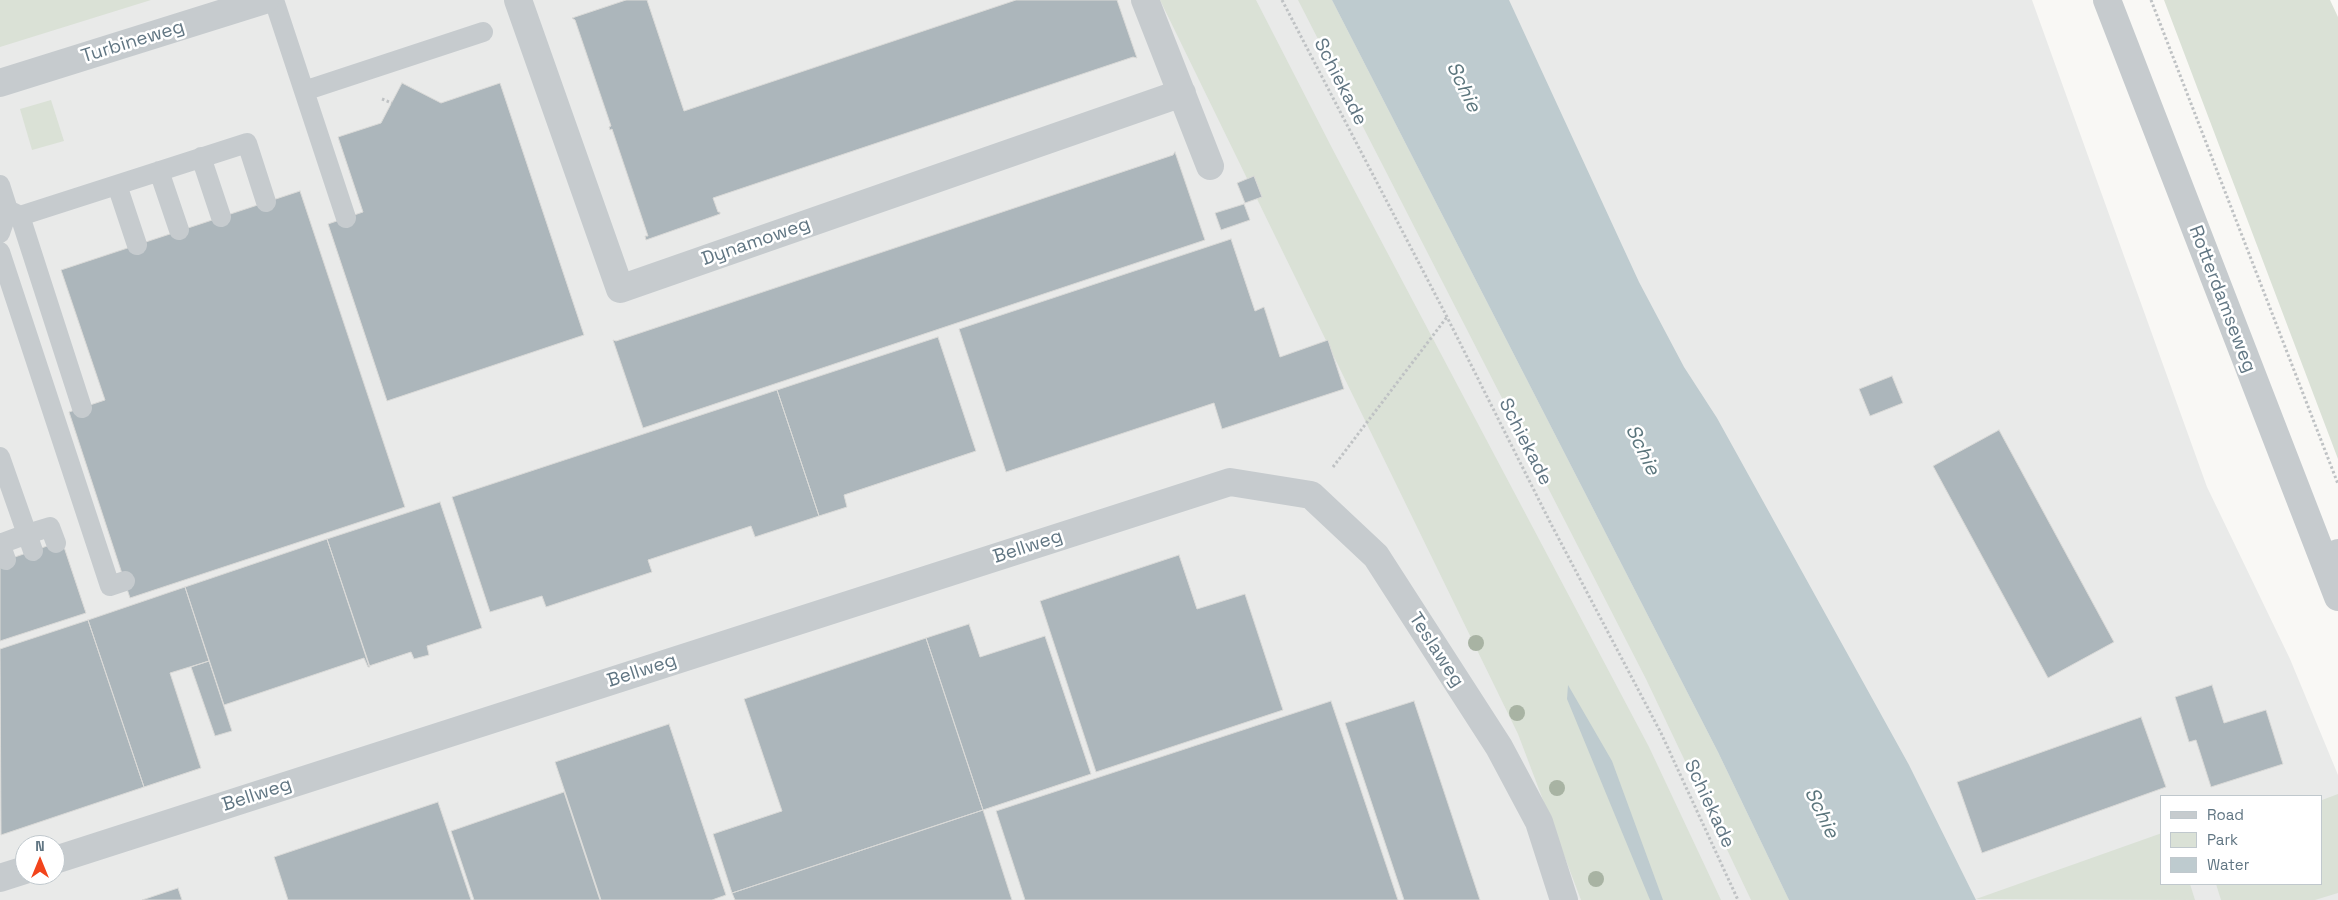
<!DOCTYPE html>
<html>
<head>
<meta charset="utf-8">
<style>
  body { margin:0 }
  #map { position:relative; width:2338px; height:900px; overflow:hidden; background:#f9f8f5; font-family:"Space Grotesk",sans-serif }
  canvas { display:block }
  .legend { position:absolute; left:2160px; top:795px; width:162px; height:90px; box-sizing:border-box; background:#fff; border:1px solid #c0c8cd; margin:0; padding:6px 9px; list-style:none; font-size:15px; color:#617683 }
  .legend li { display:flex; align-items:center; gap:10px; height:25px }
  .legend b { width:25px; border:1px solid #c0c8cd }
  .north { position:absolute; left:15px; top:835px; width:50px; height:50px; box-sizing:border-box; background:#fff; border:1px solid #c0c8cd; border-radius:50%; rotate:0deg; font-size:14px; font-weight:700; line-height:20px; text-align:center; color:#617683 }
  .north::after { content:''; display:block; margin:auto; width:18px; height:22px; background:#f2441c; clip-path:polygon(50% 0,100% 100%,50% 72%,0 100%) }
</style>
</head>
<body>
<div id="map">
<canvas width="2338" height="900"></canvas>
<ul class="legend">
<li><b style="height:6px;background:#c6cbce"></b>Road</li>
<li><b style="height:14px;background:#dae1d6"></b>Park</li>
<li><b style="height:14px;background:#becbcf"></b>Water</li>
</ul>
<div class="north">N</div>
</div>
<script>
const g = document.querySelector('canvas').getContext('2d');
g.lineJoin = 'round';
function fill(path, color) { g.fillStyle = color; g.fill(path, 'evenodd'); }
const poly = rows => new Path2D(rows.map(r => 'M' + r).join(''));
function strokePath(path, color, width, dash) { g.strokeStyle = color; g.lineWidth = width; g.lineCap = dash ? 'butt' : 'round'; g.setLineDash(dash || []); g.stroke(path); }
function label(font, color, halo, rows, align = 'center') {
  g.font = font + ' "Space Grotesk",sans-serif'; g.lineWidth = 5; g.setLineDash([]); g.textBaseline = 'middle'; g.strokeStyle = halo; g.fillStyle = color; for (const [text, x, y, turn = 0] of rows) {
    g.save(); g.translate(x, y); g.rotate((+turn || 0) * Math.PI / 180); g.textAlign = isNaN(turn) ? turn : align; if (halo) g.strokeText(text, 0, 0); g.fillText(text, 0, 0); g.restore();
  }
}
fill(poly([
  [0,0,2032,0,2207,487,2290,659,2338,775,2338,900,0,900],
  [2162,796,2322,796,2322,884,2162,884],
  [25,845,55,845,55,875,25,875]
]), '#e9eae9');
fill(poly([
  [0,0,151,0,0,47],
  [1160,0,1256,0,1333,150,1649,747,1721,900,1581,900,1518,734],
  [1298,0,1332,0,1718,752,1789,900,1751,900,1646,679],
  [2164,0,2330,0,2338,17,2338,459],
  [51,100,64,141,32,150,20,109],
  [2338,794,2338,893,2315,900,2221,900,2216,884,2322,884,2322,800],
  [2162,833,2162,884,2190,884,2195,900,1976,899]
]), '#dae1d6');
fill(poly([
  [1332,0,1509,0,1639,282,1684,367,1717,418,1909,765,1976,900,1789,900,1718,752],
  [1568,685,1612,761,1663,900,1650,900,1567,699]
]), '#becbcf');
const building = poly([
  [626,0,647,0,684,111,1016,0,1117,0,1137,58,1133,57,713,198,718,212,720,212,720,214,646,240,645,236,648,236,612,129,610,130,609,127,611,126,575,20,572,18,626,0],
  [402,83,441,103,500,83,584,335,387,401,328,224,363,212,338,137,381,123,402,83],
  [1175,152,1205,240,643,428,613,340,616,341,1128,170,1173,155,1175,152],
  [1254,176,1262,197,1245,203,1237,183,1254,176],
  [300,191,405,507,130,598,69,412,105,400,61,270,300,191],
  [1244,204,1250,220,1221,230,1215,213,1244,204],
  [1231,239,1255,311,1264,307,1280,357,1328,340,1344,389,1222,429,1214,403,1006,472,959,329,1231,239],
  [938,337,976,451,844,495,847,507,819,516,777,390,938,337],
  [1892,376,1903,403,1870,416,1859,389,1892,376],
  [777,390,819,516,755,537,751,526,648,560,652,572,546,607,542,596,490,612,452,497,777,390],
  [1999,430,2114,642,2048,678,1933,466,1999,430],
  [440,502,482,628,427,646,429,655,414,659,411,652,369,666,327,539,440,502],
  [327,539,370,667,368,667,364,658,224,705,185,587,327,539],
  [62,541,86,613,0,641,0,562,62,541],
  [1179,555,1197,609,1245,594,1283,710,1096,772,1040,601,1179,555],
  [185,587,209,661,170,673,201,768,144,787,88,620,185,587],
  [88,620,144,787,1,835,0,649,88,620],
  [969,624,980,657,1045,636,1091,774,983,810,926,638,969,624],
  [926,638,983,810,732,893,713,834,782,811,744,699,926,638],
  [209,661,232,731,215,736,191,667,209,661],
  [2212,685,2224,723,2266,710,2283,764,2211,787,2196,740,2189,742,2175,697,2212,685],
  [1331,701,1398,900,1025,900,996,811,1331,701],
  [1414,701,1480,900,1404,900,1345,723,1414,701],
  [2141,717,2166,787,1982,853,1957,782,2141,717],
  [669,724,726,895,712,900,601,900,555,762,669,724],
  [564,792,600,900,474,900,451,831,564,792],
  [438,802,471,900,288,900,274,857,438,802],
  [983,810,1012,900,735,900,732,893,983,810],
  [178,888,182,900,142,900,178,888]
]);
fill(building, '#acb6bb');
strokePath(building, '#dadad8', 1);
strokePath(poly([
  [1282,0,1447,317,1550,522,1661,733,1738,900],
  [2151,0,2338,484],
  [382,99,392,103],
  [1333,467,1447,317]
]), '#bfc2c4', 3, [2.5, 2.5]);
strokePath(poly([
  [274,0,346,218],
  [304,91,483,32],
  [201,157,221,217],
  [159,171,179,230],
  [0,185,8,210],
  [117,185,137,245],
  [20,216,82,408],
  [0,233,8,210,20,216,247,143,266,202],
  [0,252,110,586,125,581],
  [0,457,27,534,0,544],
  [0,543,6,560],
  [33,551,27,534,50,527,56,543],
  [2321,555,2338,549]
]), '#c6cbce', 20);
strokePath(poly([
  [518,0,620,289,1182,93],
  [1145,0,1210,166],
  [0,83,265,0],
  [55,860,1230,482,1311,495,1376,556,1499,747,1539,822,1564,900],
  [0,878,25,870]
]), '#c6cbce', 28);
strokePath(poly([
  [2107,0,2338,597]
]), '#c6cbce', 28);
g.fillStyle = '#a8b3a3';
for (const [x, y] of [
  [1476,643],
  [1517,713],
  [1557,788],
  [1596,879]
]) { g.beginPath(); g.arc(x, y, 8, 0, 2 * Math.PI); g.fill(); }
label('19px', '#617683', '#fff', [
  ["Turbineweg",133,42,-17],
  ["Schiekade",1340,82,63],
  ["Dynamoweg",756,242,-19],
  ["Rotterdamseweg",2222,299,69],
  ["Schiekade",1525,442,63],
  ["Bellweg",1028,547,-18],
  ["Teslaweg",1436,650,57],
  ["Bellweg",642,671,-18],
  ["Bellweg",257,795,-18],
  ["Schiekade",1709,804,65]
]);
label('italic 20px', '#5c767d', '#fff', [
  ["Schie",1463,87,64],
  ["Schie",1642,450,64],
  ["Schie",1821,813,64]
]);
</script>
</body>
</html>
